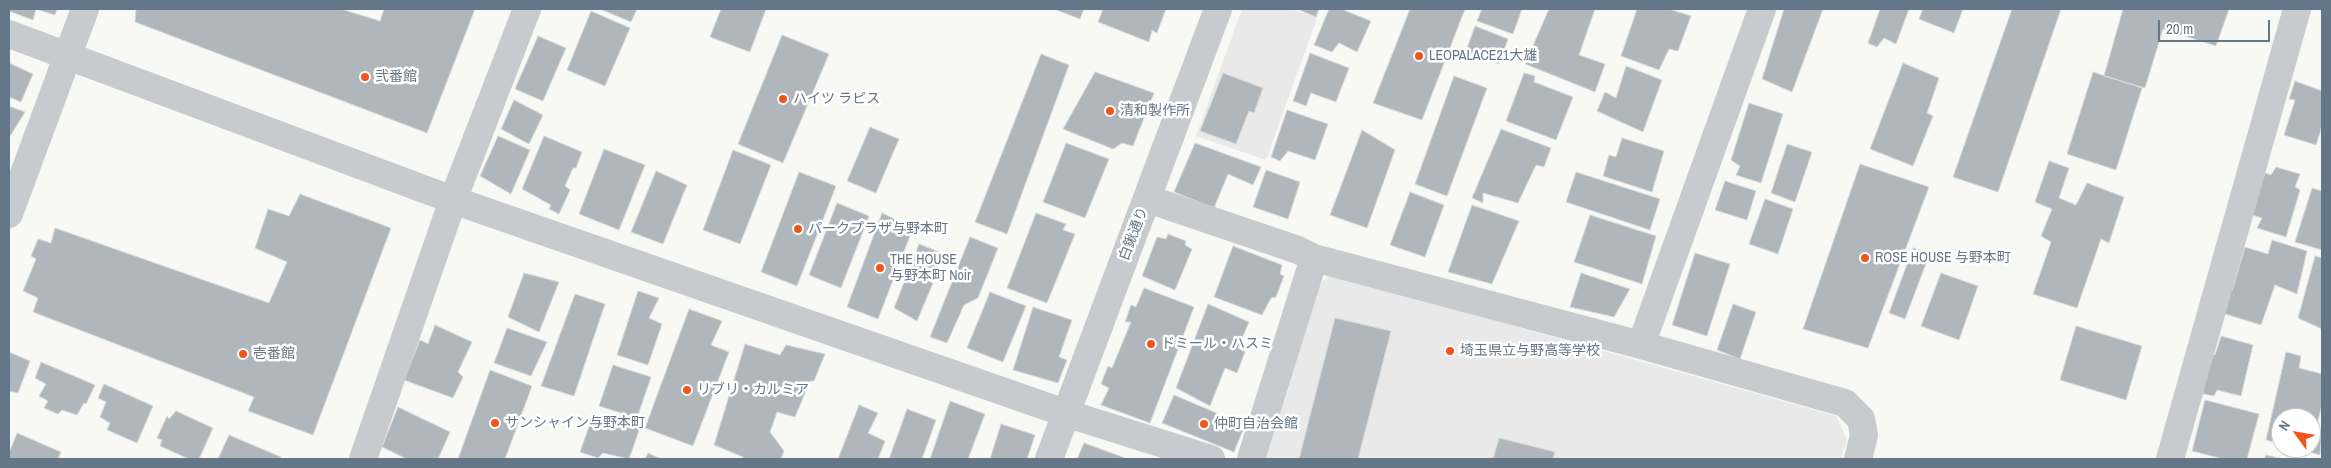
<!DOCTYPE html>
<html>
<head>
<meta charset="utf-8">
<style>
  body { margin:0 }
  #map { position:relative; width:2331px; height:468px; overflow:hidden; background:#f8f8f4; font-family:"Archivo Narrow",sans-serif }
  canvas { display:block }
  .frame { position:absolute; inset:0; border:10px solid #647788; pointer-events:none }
  .north { position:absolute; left:2271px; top:408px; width:50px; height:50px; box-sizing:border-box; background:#fff; border:1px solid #c1c9cf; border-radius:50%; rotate:302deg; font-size:14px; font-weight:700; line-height:20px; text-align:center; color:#647788 }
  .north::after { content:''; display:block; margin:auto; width:18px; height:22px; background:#f0551c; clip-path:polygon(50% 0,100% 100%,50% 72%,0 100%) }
  .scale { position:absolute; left:2158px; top:20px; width:112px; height:22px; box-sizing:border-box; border:2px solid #647788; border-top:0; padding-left:6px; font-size:15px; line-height:18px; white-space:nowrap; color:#647788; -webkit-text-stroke:4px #fff; paint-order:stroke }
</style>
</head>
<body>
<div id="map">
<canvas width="2331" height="468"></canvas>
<div class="frame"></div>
<div class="north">N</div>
<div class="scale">20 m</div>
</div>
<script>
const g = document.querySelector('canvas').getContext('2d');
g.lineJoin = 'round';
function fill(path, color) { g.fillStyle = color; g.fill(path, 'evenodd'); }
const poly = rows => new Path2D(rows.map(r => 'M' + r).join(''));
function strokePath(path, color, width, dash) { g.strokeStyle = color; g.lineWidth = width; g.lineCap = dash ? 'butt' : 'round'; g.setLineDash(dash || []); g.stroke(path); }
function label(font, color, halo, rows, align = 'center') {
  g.font = font + ' "Archivo Narrow","Noto Sans JP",sans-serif'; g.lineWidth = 5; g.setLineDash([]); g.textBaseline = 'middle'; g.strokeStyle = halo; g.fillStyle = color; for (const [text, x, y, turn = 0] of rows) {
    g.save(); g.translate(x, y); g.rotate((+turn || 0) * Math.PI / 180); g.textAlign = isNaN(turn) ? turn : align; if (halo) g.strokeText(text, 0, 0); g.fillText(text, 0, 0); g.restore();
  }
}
fill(poly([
  [1242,9,1290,9,1316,17,1316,21,1266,160,1196,136],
  [1332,275,1836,416,1847,439,1841,459,1266,459,1318,285]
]), '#e8e9e8');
const building = poly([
  [9,9,57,9,55,15,36,9,33,20,9,11,9,9],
  [136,9,341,9,380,21,384,9,475,9,427,133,135,22,136,9],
  [600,9,637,9,631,22,600,9],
  [721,9,766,9,750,52,710,37,721,9],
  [1054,9,1084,9,1080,19,1054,9],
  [1103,9,1166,9,1157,33,1152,30,1149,42,1098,22,1103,9],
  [1297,9,1319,9,1316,17,1297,9],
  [1329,9,1341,9,1371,21,1357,52,1339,43,1332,52,1314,45,1329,9],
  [1410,9,1465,9,1422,120,1373,103,1410,9],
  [1482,9,1522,9,1513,34,1477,21,1482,9],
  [1549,9,1595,9,1579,55,1605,64,1595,92,1525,64,1549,9],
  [1637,9,1669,9,1691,16,1678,51,1669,49,1659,70,1621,56,1637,9],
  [1784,9,1823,9,1792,92,1762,79,1784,9],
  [1880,9,1909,9,1896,44,1884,38,1877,47,1868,43,1880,9],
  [1923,9,1963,9,1954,33,1919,19,1923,9],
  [2012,9,2061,9,1998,192,1953,177,2012,9],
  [2123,9,2229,9,2216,46,2163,29,2145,88,2104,76,2123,9],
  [591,11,630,28,605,86,567,70,591,11],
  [1475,26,1508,39,1499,64,1466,51,1475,26],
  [782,35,829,54,783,163,738,144,782,35],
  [538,36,566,48,543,101,515,89,538,36],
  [1310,53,1349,68,1336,102,1311,93,1306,106,1293,101,1310,53],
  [1041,54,1069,65,1007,234,975,222,1041,54],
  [9,63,33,74,21,102,9,97,9,63],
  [1903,63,1939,78,1927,113,1933,116,1913,166,1870,149,1903,63],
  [1626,66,1662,80,1643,132,1597,111,1605,92,1616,98,1626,66],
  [1095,72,1154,93,1133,146,1122,143,1113,149,1063,129,1095,72],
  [2093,72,2142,88,2116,170,2067,154,2093,72],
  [1223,73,1263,88,1254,113,1249,111,1236,144,1200,131,1223,73],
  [1524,73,1535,76,1534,82,1573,97,1556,140,1506,121,1524,73],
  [1454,76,1487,88,1447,196,1415,184,1454,76],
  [2295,81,2322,91,2322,126,2316,145,2284,135,2295,100,2289,99,2295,81],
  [514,100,543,115,529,144,501,129,514,100],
  [1749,103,1783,114,1761,183,1736,175,1740,166,1731,160,1749,103],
  [9,106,25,112,9,138,9,106],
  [1287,110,1328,124,1315,160,1288,151,1280,161,1271,157,1287,110],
  [870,127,899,139,876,193,847,181,870,127],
  [1501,129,1551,148,1544,167,1536,165,1518,203,1483,193,1483,203,1472,198,1501,129],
  [1362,130,1395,150,1367,228,1330,215,1362,130],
  [498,136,530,150,511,194,480,176,498,136],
  [544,136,582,152,576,168,573,168,565,186,570,190,559,214,549,209,551,205,522,189,544,136],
  [1622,138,1664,151,1652,192,1603,176,1609,155,1616,157,1622,138],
  [1066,143,1109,159,1085,218,1043,202,1066,143],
  [1195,143,1261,167,1253,185,1228,174,1214,208,1174,192,1195,143],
  [1787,144,1812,152,1795,202,1771,193,1787,144],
  [604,149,645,165,619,230,579,214,604,149],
  [733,150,771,165,740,244,703,230,733,150],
  [2049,161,2069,168,2059,198,2076,205,2087,183,2124,197,2109,243,2101,239,2077,308,2033,294,2051,242,2041,236,2052,209,2035,202,2049,161],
  [1860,164,1929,187,1868,348,1803,329,1860,164],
  [2276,167,2300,174,2295,187,2300,190,2286,237,2257,228,2262,218,2252,215,2265,173,2271,175,2276,167],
  [1266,170,1300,182,1288,219,1253,207,1266,170],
  [656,171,687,185,663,244,631,232,656,171],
  [799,172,836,186,797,286,761,272,799,172],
  [1576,172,1660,199,1650,230,1566,202,1576,172],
  [1725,181,1756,191,1747,220,1715,210,1725,181],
  [2312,188,2322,191,2322,250,2295,242,2312,188],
  [1410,192,1444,205,1425,257,1390,245,1410,192],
  [300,194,391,228,313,435,248,411,254,397,33,312,38,298,23,291,36,259,31,256,38,239,51,243,55,228,269,303,287,262,255,248,268,209,289,216,300,194],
  [1765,199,1793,209,1778,254,1749,244,1765,199],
  [837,203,869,216,841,288,809,275,837,203],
  [1472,205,1519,221,1492,284,1448,272,1472,205],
  [882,213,913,228,878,319,847,307,882,213],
  [1036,213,1066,224,1063,230,1075,234,1047,303,1007,288,1036,213],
  [1590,215,1656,236,1642,284,1574,262,1590,215],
  [1168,234,1186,241,1185,245,1192,249,1175,290,1142,276,1157,237,1166,239,1168,234],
  [970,237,998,248,978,298,964,305,947,343,930,337,970,237],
  [2272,240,2307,251,2297,294,2275,285,2261,325,2222,313,2229,287,2232,291,2245,247,2268,254,2272,240],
  [919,244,944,254,937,271,924,266,920,277,933,283,917,321,894,308,919,244],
  [1233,246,1282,265,1280,274,1284,276,1276,297,1271,298,1262,315,1214,297,1233,246],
  [1913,248,1930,253,1905,319,1889,313,1913,248],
  [1695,253,1730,264,1707,336,1672,325,1695,253],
  [2315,256,2322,258,2322,329,2298,318,2315,256],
  [524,273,559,282,539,332,508,317,524,273],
  [1581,273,1630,289,1614,317,1570,307,1581,273],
  [1941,273,1978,286,1959,340,1921,326,1941,273],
  [1144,288,1194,307,1150,423,1101,405,1109,388,1101,384,1108,366,1112,368,1131,322,1125,322,1131,305,1136,307,1144,288],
  [638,291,659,298,649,318,662,324,648,365,617,355,638,291],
  [990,292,1026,306,1003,362,967,348,990,292],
  [575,294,605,304,574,396,541,386,575,294],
  [1208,304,1249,322,1238,348,1245,352,1237,373,1225,368,1210,406,1176,388,1208,304],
  [1733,304,1756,312,1740,359,1717,350,1733,304],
  [1033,307,1072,320,1059,357,1067,360,1058,383,1013,370,1033,307],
  [689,309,722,321,711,345,729,352,693,446,645,428,689,309],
  [1335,318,1391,331,1358,459,1299,459,1335,318],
  [435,325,472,342,458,372,463,377,453,398,404,380,420,340,428,344,435,325],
  [2076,326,2142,346,2126,400,2060,380,2076,326],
  [507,328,547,342,531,376,494,363,507,328],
  [2221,336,2253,345,2241,396,2217,390,2214,396,2199,393,2210,354,2215,355,2221,336],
  [745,344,780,355,786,345,825,354,814,381,810,381,795,417,777,412,770,432,784,451,781,459,742,459,743,457,714,445,745,344],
  [9,352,30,361,18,393,9,391,9,352],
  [2286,352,2301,356,2299,368,2322,374,2322,405,2316,428,2322,429,2320,455,2295,448,2311,448,2311,418,2281,418,2281,444,2266,440,2286,352],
  [41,362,95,385,86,404,84,403,77,415,62,410,58,414,44,408,48,401,39,396,46,384,35,378,41,362],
  [613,365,651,377,637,418,599,406,613,365],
  [490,370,532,386,505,459,458,459,490,370],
  [104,384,153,406,137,443,107,430,110,423,100,417,106,402,98,398,104,384],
  [1174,395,1245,425,1234,452,1162,423,1174,395],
  [2205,400,2259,414,2247,459,2223,459,2192,451,2205,400],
  [950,401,985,414,968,459,930,459,950,401],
  [859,405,878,413,868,433,885,441,878,459,838,459,859,405],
  [398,407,450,432,438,459,407,459,382,447,398,407],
  [907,409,936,420,922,459,889,459,907,409],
  [176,411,213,428,199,459,189,459,160,446,162,440,157,438,167,416,169,419,176,411],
  [605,416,640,428,629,459,603,453,598,458,580,452,591,421,601,424,605,416],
  [1001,424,1035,435,1027,459,990,459,1001,424],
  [17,433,61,452,58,459,9,459,9,453,17,433],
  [229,435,281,457,280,459,218,459,229,435],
  [1499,438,1555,452,1553,459,1493,459,1499,438],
  [1084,443,1128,459,1077,459,1084,443],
  [648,453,661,459,645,459,648,453],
  [2266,455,2283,459,2264,459,2266,455]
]);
fill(building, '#afb7bd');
strokePath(building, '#d9d9d7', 1);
strokePath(poly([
  [9,34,453,200,1065,413,1211,459],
  [1148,199,1298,250,1314,258,1641,345,1845,403,1861,419,1864,435,1858,459],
  [9,214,85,9],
  [1641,345,1762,9],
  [363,459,453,200,527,9],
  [1049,459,1218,9],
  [1251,459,1314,258],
  [2170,459,2297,9]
]), '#c7cbce', 28);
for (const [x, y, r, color] of [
  [1419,56,5,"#f0551c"],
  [365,77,5,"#f0551c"],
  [783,99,5,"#f0551c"],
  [1110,111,5,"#f0551c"],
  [798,229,5,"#f0551c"],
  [1865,258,5,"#f0551c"],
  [880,268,5,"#f0551c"],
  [1151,344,5,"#f0551c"],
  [1450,351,5,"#f0551c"],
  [243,354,5,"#f0551c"],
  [687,390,5,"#f0551c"],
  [495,423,5,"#f0551c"],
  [1204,424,5,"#f0551c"]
]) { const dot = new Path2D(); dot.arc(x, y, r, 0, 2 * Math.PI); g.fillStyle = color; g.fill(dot); strokePath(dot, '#fff', 2); }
label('14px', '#647788', '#fff', [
  ["LEOPALACE21大雄",1429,56],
  ["弐番館",375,77],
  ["ハイツ ラピス",793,99],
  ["清和製作所",1120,111],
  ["パークプラザ与野本町",808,229],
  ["ROSE HOUSE 与野本町",1875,258],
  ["THE HOUSE",890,260],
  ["与野本町 Noir",890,276],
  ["ドミール・ハスミ",1161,344],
  ["埼玉県立与野高等学校",1460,351],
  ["壱番館",253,354],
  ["リブリ・カルミア",697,390],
  ["サンシャイン与野本町",505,423],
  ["仲町自治会館",1214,424]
], 'left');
label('14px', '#647788', '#fff', [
  ["白鍬通り",1134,234,-69]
]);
</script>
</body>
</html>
